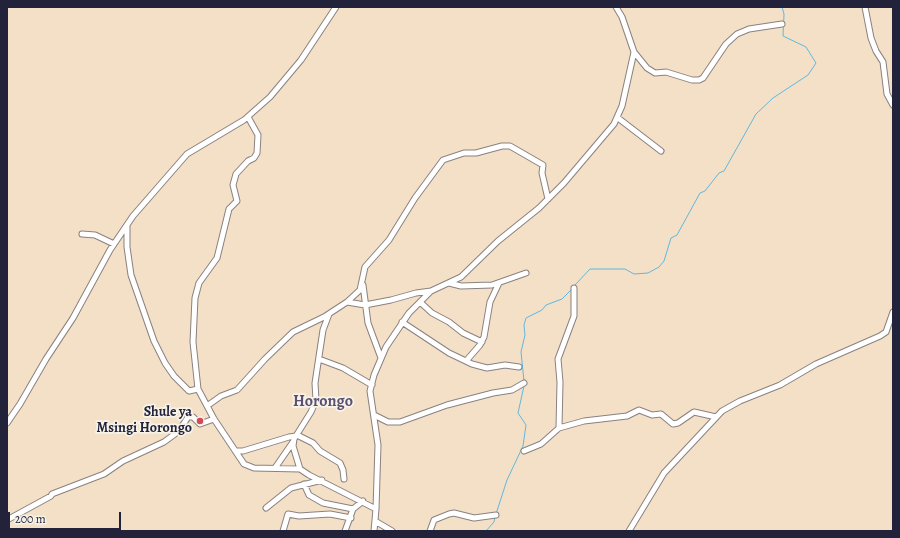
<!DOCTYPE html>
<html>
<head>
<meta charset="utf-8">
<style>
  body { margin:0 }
  #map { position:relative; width:900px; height:538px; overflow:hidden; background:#f3e0c6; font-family:Alegreya,serif }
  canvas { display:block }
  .frame { position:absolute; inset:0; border:8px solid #22223b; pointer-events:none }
  .scale { position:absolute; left:8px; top:512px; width:113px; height:18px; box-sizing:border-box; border:2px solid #22223b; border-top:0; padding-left:5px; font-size:12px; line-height:14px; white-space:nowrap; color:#22223b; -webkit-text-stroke:3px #f7f3e8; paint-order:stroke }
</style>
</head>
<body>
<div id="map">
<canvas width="900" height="538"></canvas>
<div class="frame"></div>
<div class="scale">200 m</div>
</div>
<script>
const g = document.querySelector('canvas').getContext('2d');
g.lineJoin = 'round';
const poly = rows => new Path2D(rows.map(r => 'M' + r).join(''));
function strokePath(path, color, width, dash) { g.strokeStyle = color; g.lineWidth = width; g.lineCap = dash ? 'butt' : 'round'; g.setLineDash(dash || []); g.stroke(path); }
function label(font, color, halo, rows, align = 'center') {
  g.font = font + ' Alegreya,serif'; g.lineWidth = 3.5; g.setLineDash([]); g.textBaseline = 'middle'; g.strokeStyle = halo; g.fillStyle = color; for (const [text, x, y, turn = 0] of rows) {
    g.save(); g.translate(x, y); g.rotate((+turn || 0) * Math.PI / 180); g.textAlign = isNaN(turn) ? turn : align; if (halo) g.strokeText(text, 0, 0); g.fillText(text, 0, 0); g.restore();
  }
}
strokePath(poly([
  [575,285,590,269,625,269,634,274,648,273,659,267,664,261,671,238,677,235,700,193,705,191,719,173,724,171,756,114,773,98,808,75,816,63,806,47,783,36,784,14,782,7],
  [524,381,521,352,525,335,524,325,526,318,542,310,546,305,562,299,572,289],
  [496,514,507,480,523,446,526,425,518,413,524,386],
  [486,531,494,522,495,517]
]), '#61b7de', 1);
const minor = poly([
  [865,7,871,38,876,51,883,62,887,94,893,105],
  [634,52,647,68,655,73,666,72,692,80,699,80,703,78,726,44,737,34,749,29,782,24],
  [248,117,258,135,257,153,254,158,248,161,236,174,233,185,237,201,229,209,217,258,199,283,195,298,193,342,198,389,214,419,244,464,254,468,300,469,309,475,376,509],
  [618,118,661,151],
  [127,225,127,247,131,275,154,341,165,363,174,376,189,391,198,389],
  [82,234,95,235,114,244],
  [449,283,461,286,492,285,526,273],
  [363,285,368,323,381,358],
  [347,302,360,290,365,267,389,240,415,198,443,160,464,153,476,153,502,146,510,146,543,165,542,173,548,199],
  [420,302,432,313,449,322,463,333,482,342],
  [402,322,449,353,472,364,487,368,505,365,519,367],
  [319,359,343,368,372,385],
  [466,361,480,345,484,337,490,302,499,283],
  [207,406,221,396,237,390,265,359,293,332,324,317,347,302,365,305,391,300,416,293,431,291],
  [374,415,388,422,400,422,447,405,493,393,512,390,524,383],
  [7,423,20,404,46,359,73,318,110,250,133,216,187,154,244,120,270,97,301,60,336,7],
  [559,428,560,382,558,359,574,316,574,288],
  [297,435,313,443,320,451,340,463,343,470,344,479],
  [236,451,243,451,289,437,296,436],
  [524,451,541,444,559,428,584,421,627,416,639,410,652,415,661,414,673,424,678,423,694,412,716,417],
  [275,468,293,442],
  [300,469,293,446,294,439,311,412,316,400,315,383,323,330,329,314],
  [304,484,309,495,323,503,353,509],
  [266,508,291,488,322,480],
  [7,520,51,496,52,494,104,474,123,461,164,442,179,431,188,417,193,417,200,424,214,419],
  [375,521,392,531],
  [283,531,288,514,299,516,330,514,351,518],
  [345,531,353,509,363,501],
  [374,531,376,509,378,445,370,391,374,375,386,347,409,313,431,291,461,277,498,241,539,208,564,183,614,124,622,106,634,52,622,17,616,7],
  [430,531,434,520,449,514,454,513,474,518,496,515],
  [629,531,664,473,722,411,740,401,780,385,816,364,880,336,886,332,893,312]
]);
strokePath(minor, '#8a8180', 7);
strokePath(minor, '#fff', 5);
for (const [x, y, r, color] of [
  [200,421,4,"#d1495b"]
]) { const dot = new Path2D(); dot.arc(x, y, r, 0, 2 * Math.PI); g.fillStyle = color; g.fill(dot); strokePath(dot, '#f7f3e8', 1.5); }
label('bold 14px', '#22223b', '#f7f3e8', [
  ["Shule ya",192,413],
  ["Msingi Horongo",192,429]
], 'right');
label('bold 16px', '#5c5070', '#f7f3e8', [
  ["Horongo",323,402]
]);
</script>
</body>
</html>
